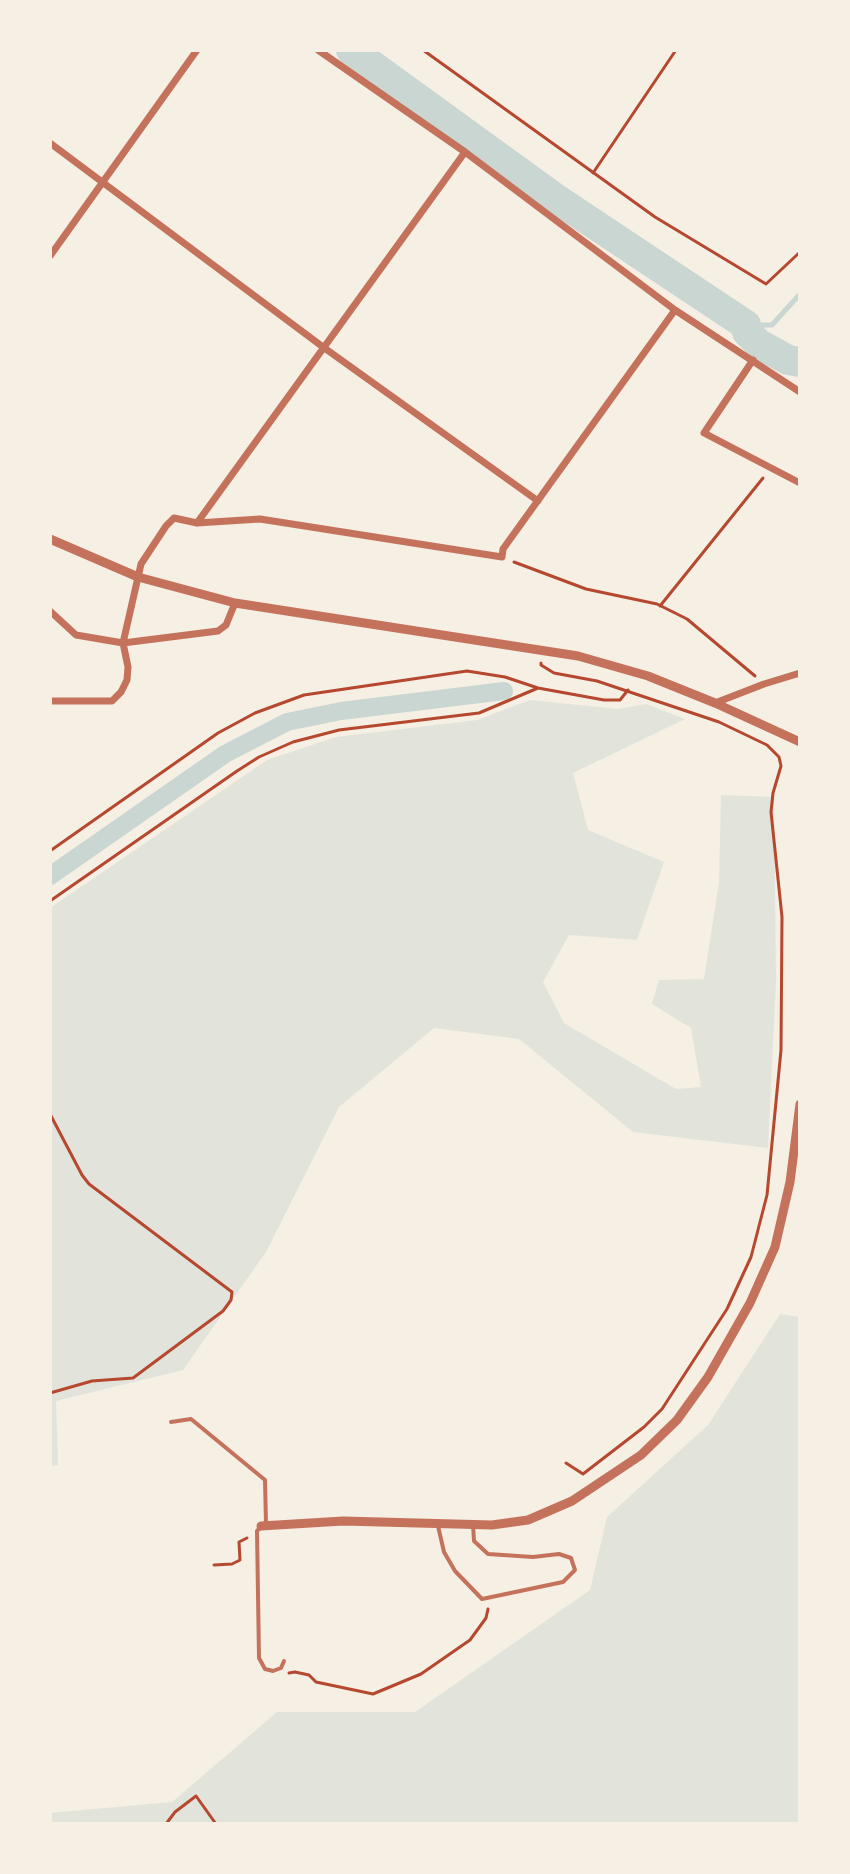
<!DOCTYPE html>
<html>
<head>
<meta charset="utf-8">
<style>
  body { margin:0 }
  #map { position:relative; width:850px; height:1874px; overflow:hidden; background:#f6efe4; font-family:Helvetica,sans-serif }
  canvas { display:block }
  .frame { position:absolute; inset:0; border:52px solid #f6efe4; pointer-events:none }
</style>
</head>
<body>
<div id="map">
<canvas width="850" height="1874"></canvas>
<div class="frame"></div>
</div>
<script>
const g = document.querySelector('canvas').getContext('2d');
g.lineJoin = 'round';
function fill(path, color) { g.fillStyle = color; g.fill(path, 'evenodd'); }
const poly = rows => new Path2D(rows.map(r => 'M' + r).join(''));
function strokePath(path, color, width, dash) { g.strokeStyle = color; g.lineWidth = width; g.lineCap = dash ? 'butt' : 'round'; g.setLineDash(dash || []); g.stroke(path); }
fill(poly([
  [530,700,618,709,646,704,685,719,573,773,588,830,664,862,637,940,569,935,543,982,564,1023,676,1089,701,1087,691,1028,652,1004,659,980,704,979,719,882,721,795,774,797,776,981,768,1148,633,1132,519,1039,434,1028,339,1107,266,1252,183,1370,56,1401,58,1465,50,1466,50,908,267,760,336,737,477,720],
  [780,1314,800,1317,800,1824,50,1824,50,1813,172,1802,277,1712,415,1712,590,1590,607,1517,708,1425]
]), '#e2e4dc');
strokePath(poly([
  [746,325,772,325,800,294]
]), '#c9d6d2', 5);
strokePath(poly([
  [50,876,225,754,287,722,341,711,504,691]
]), '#c9d6d2', 18);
strokePath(poly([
  [351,50,555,198,746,325,747,332,759,344,788,360,800,362]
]), '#c9d6d2', 30);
strokePath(poly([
  [423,50,655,217,766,284,800,252],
  [593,173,676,50],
  [514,562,586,589,657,604,687,619,755,676],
  [660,606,763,478],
  [541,663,541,665,554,673,597,681,719,722,767,745,779,757,781,766,773,793,771,812,782,917,781,1050,767,1195,751,1257,727,1309,662,1409,644,1427,583,1474,566,1463],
  [50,851,218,733,255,713,304,695,467,671,505,677,538,688,604,700,620,700,628,690],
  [50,901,237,771,259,757,293,742,339,730,479,713,538,688],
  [50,1114,82,1175,89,1184,232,1292,231,1300,223,1311,133,1378,92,1381,50,1393],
  [214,1565,232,1564,240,1560,239,1542,247,1538],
  [289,1673,295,1672,309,1675,316,1682,373,1694,421,1674,470,1640,486,1618,488,1609],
  [166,1824,175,1812,196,1796,216,1824]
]), '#b5482f', 3);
strokePath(poly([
  [171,1422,191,1419,265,1480,266,1524],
  [438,1526,444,1552,455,1571,482,1599,563,1582,575,1570,571,1558,559,1554,533,1557,488,1554,474,1541,473,1524],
  [261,1527,257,1531,259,1658,265,1669,273,1671,281,1668,284,1661]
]), '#c5725c', 4);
strokePath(poly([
  [318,50,465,152,675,310,800,392],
  [50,143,323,347,538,501],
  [50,256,197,50],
  [753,360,704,433,800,483],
  [197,523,465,152],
  [50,611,76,635,123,643,218,631,226,625,235,603],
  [50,701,112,701,121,692,127,680,128,667,123,643,141,564,166,526,174,518,197,523,260,519,502,557,503,549,675,310],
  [715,703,764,684,800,673]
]), '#c5725c', 7);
strokePath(poly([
  [50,539,138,577,235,603,578,656,648,676,715,703,800,742],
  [261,1526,343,1521,492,1525,528,1520,572,1501,641,1455,677,1420,708,1377,750,1303,775,1247,790,1182,800,1104]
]), '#c5725c', 9);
</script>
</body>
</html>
